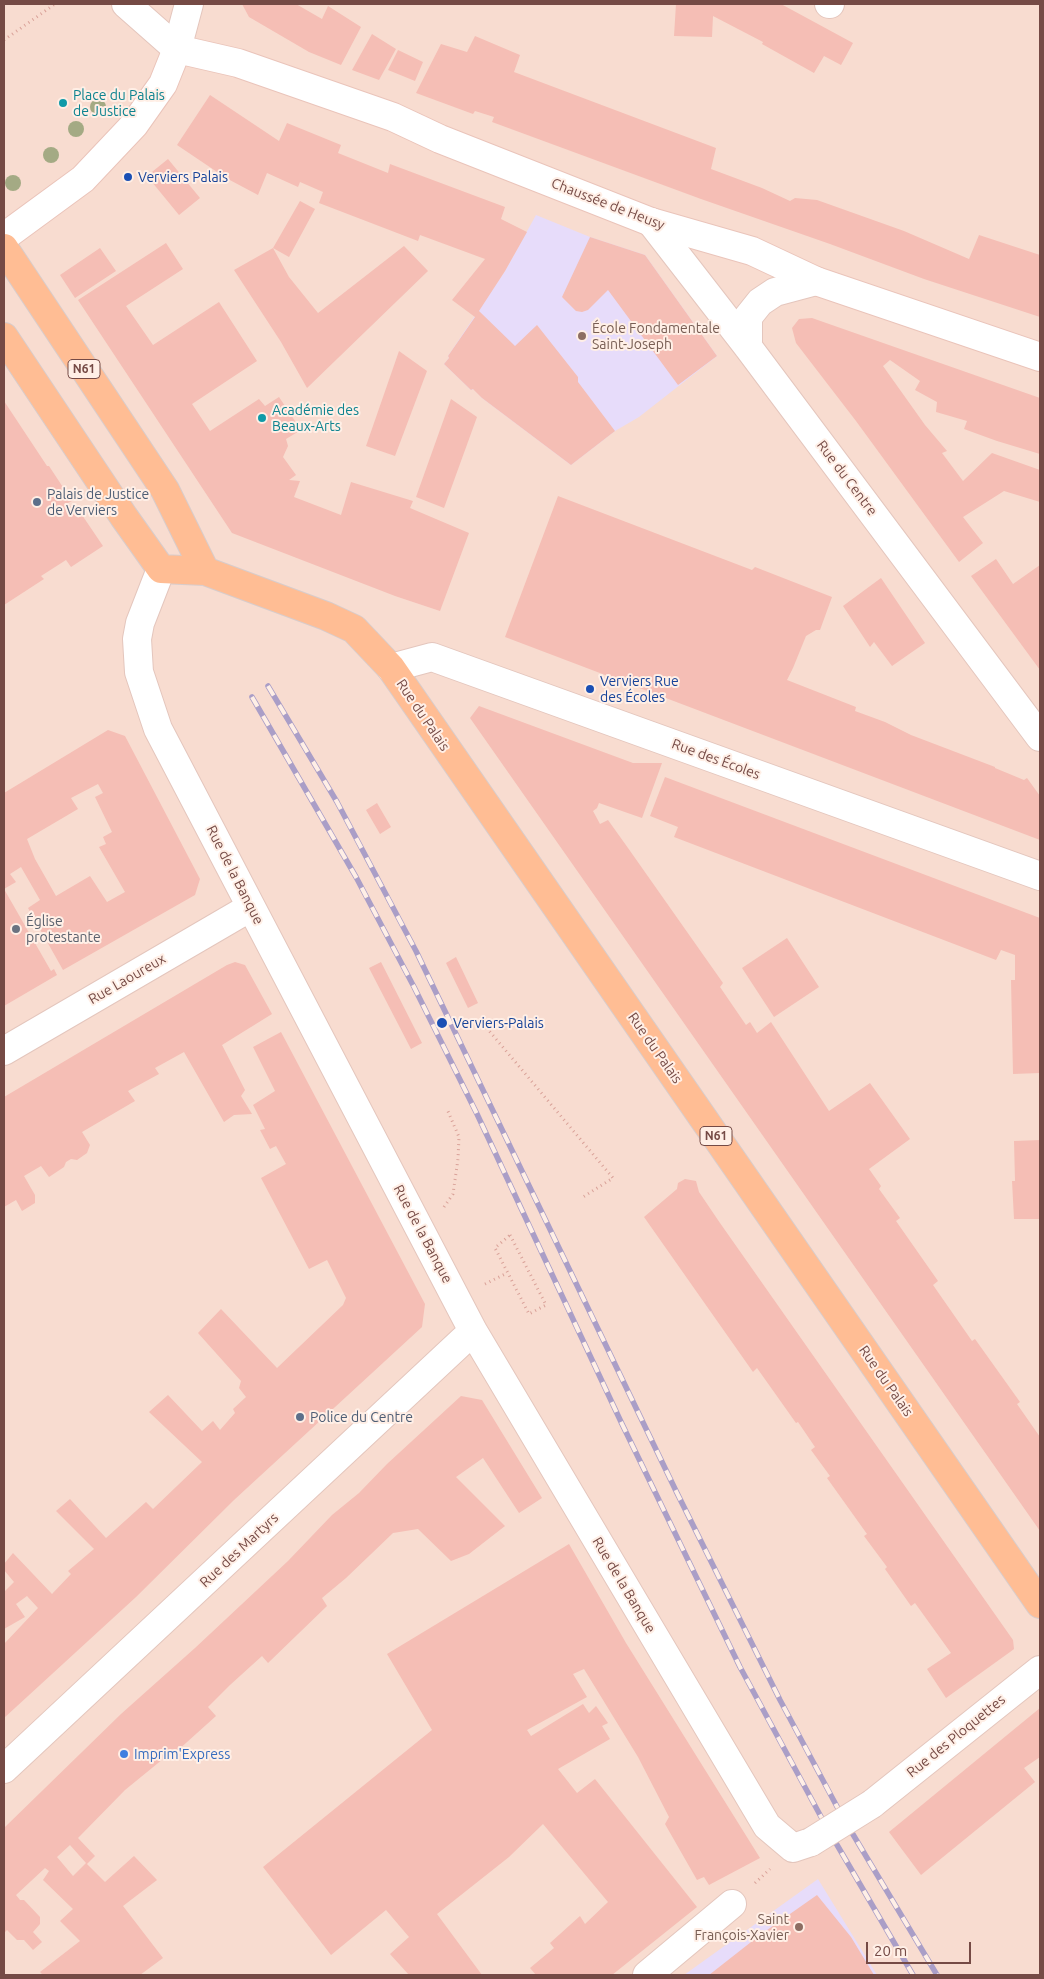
<!DOCTYPE html>
<html>
<head>
<meta charset="utf-8">
<style>
  body { margin:0 }
  #map { position:relative; width:1044px; height:1979px; overflow:hidden; background:#feeadf; font-family:Ubuntu,sans-serif }
  canvas { display:block }
  .frame { position:absolute; inset:0; border:5px solid #754a45; pointer-events:none }
  .scale { position:absolute; left:866px; top:1942px; width:105px; height:22px; box-sizing:border-box; border:2px solid #754a45; border-top:0; padding-left:6px; font-size:15px; line-height:18px; white-space:nowrap; color:#754a45; -webkit-text-stroke:4px #ffefe6; paint-order:stroke }
</style>
</head>
<body>
<div id="map">
<canvas width="1044" height="1979"></canvas>
<div class="frame"></div>
<div class="scale">20 m</div>
</div>
<script>
const g = document.querySelector('canvas').getContext('2d');
g.lineJoin = 'round';
function fill(path, color) { g.fillStyle = color; g.fill(path, 'evenodd'); }
const poly = rows => new Path2D(rows.map(r => 'M' + r).join(''));
function strokePath(path, color, width, dash) { g.strokeStyle = color; g.lineWidth = width; g.lineCap = dash ? 'butt' : 'round'; g.setLineDash(dash || []); g.stroke(path); }
function label(font, color, halo, rows, align = 'center') {
  g.font = font + ' Ubuntu,sans-serif'; g.lineWidth = 4; g.setLineDash([]); g.textBaseline = 'middle'; g.strokeStyle = halo; g.fillStyle = color; for (const [text, x, y, turn = 0] of rows) {
    g.save(); g.translate(x, y); g.rotate((+turn || 0) * Math.PI / 180); g.textAlign = isNaN(turn) ? turn : align; if (halo) g.strokeText(text, 0, 0); g.fillText(text, 0, 0); g.restore();
  }
}
fill(poly([
  [4,4,1040,4,1040,1975,4,1975]
]), '#f8dcd0');
fill(poly([
  [536,215,590,237,645,255,717,356,639,417,615,431,571,465,482,398,474,389,471,390,444,364,449,358,448,356,505,271],
  [818,1879,877,1975,684,1975]
]), '#e7dcfa');
fill(poly([
  [242,4,296,4,322,19,328,6,361,27,341,65,309,52,249,17],
  [676,4,781,4,853,43,841,65,824,56,814,73,762,44,763,42,713,16,712,37,674,36],
  [372,34,396,49,379,80,352,70],
  [475,36,520,55,514,72,716,148,711,169,762,188,790,201,795,198,817,200,904,231,969,259,979,235,1040,255,1040,317,924,279,830,244,701,199,492,122,494,117,475,111,473,114,416,93,441,44,467,52],
  [398,50,423,62,415,81,388,70],
  [210,95,279,141,287,123,341,145,338,153,388,173,390,164,505,207,501,219,527,232,505,271,479,311,515,346,537,325,578,377,578,382,615,431,571,465,482,398,473,389,471,390,444,364,449,358,448,356,475,317,452,300,485,259,420,235,418,241,319,203,323,192,300,182,298,187,267,173,258,195,226,178,177,145],
  [168,159,200,198,179,215,147,176],
  [300,201,315,209,289,257,273,248],
  [590,237,645,255,717,356,678,385,608,290,588,310,582,312,576,311,562,297],
  [166,243,183,269,126,306,153,345,219,302,257,361,192,404,210,431,259,399,265,406,279,397,301,430,286,439,288,446,283,457,296,475,289,480,300,481,294,497,341,515,351,482,413,501,410,508,469,533,440,611,395,596,232,533,78,300],
  [404,246,428,271,307,388,281,342,234,270,273,248,289,277,318,313],
  [100,248,116,271,75,298,60,275],
  [812,318,1040,398,1040,454,997,441,964,429,967,421,936,412,937,402,915,390,920,381,890,360,883,366,925,425,947,451,942,453,963,481,992,453,1040,470,1040,502,1004,491,963,517,983,543,959,562,856,421,796,343,792,328,799,319],
  [399,351,427,371,395,456,366,446],
  [451,399,477,417,444,508,416,497],
  [4,401,47,466,49,466,72,501,68,503,78,518,82,515,103,546,71,567,66,560,41,576,44,579,4,605],
  [558,496,752,570,755,567,832,597,820,630,816,630,806,636,793,668,787,680,856,707,855,711,885,722,911,735,995,767,995,768,1024,780,1027,778,1040,796,1040,840,505,637],
  [996,559,1013,584,1040,565,1040,670,971,576],
  [881,578,925,643,892,666,874,642,870,647,843,606],
  [479,706,633,763,662,763,642,818,599,803,597,808,593,811,600,824,608,820,628,848,723,983,720,987,746,1025,750,1022,757,1033,771,1022,829,1111,870,1083,910,1139,869,1169,881,1186,879,1189,900,1218,896,1221,938,1281,933,1285,972,1341,975,1339,1020,1402,1017,1404,1040,1437,1040,1531,470,718],
  [108,730,125,736,200,879,195,895,63,970,28,908,40,900,21,867,10,874,16,882,4,889,51,971,54,969,57,975,4,1006,4,793],
  [98,784,103,793,95,797,112,832,103,837,106,844,99,847,125,892,107,902,90,876,56,896,35,859,27,839,78,809,71,798],
  [665,777,1040,918,1040,1073,1013,1074,1011,980,1015,980,1015,955,1001,950,996,960,674,837,678,827,650,816],
  [377,803,391,827,380,834,366,810],
  [787,938,819,987,774,1017,742,968],
  [456,957,478,1003,468,1008,446,963],
  [235,962,245,965,272,1014,222,1045,245,1090,241,1096,252,1114,234,1115,224,1122,184,1052,155,1068,159,1074,128,1091,135,1101,82,1132,90,1145,87,1153,77,1160,71,1159,66,1162,64,1167,49,1177,41,1166,24,1176,35,1195,35,1203,22,1211,16,1200,4,1207,4,1097,227,965],
  [381,962,422,1043,411,1049,369,968],
  [281,1032,425,1304,422,1327,234,1500,136,1597,4,1718,4,1644,38,1608,27,1596,16,1604,25,1617,4,1629,4,1592,14,1582,4,1570,4,1564,13,1553,52,1594,71,1574,68,1571,94,1549,56,1511,70,1499,106,1538,146,1502,153,1509,202,1462,149,1412,168,1395,202,1431,213,1421,220,1430,235,1413,233,1409,246,1397,239,1388,241,1381,198,1333,221,1309,277,1368,343,1305,346,1298,327,1260,309,1269,261,1178,286,1164,276,1146,270,1149,260,1130,265,1129,253,1105,275,1091,253,1047],
  [1040,1140,1040,1219,1014,1219,1012,1181,1015,1181,1014,1141],
  [685,1179,696,1181,699,1192,720,1223,1013,1640,1014,1649,1010,1652,946,1698,927,1669,951,1653,915,1603,911,1606,885,1569,887,1567,864,1536,867,1534,827,1478,830,1476,811,1450,815,1447,798,1422,796,1423,757,1368,753,1372,644,1217,677,1189,678,1183],
  [461,1396,482,1400,542,1498,519,1513,483,1458,456,1477,505,1526,469,1554,451,1561,418,1529,393,1533,346,1578,322,1598,327,1606,268,1663,262,1656,230,1685,208,1707,216,1716,167,1760,163,1759,125,1790,78,1838,95,1856,87,1864,105,1882,134,1856,157,1880,123,1906,163,1958,140,1975,43,1975,40,1972,80,1941,60,1921,73,1909,43,1880,49,1871,45,1868,16,1895,20,1900,24,1900,40,1917,40,1924,33,1932,42,1942,33,1950,24,1940,17,1940,7,1930,4,1933,4,1828,121,1714,195,1648,288,1561,332,1515,359,1493,387,1464],
  [70,1845,86,1863,73,1876,57,1857],
  [569,1544,626,1643,760,1858,709,1885,704,1877,697,1880,665,1824,669,1817,638,1757,584,1669,573,1674,587,1697,527,1730,531,1736,583,1704,589,1713,596,1706,608,1723,602,1726,610,1739,558,1769,577,1793,595,1779,697,1907,612,1975,536,1975,530,1968,554,1948,550,1943,580,1916,585,1924,608,1902,543,1824,509,1857,437,1914,482,1975,409,1975,390,1954,409,1937,386,1910,331,1955,263,1867,432,1730,387,1654],
  [1040,1708,1040,1757,1024,1768,1035,1782,921,1875,889,1832],
  [817,1895,851,1937,874,1975,709,1975,760,1935]
]), '#f5beb5');
const minor = poly([
  [126,4,177,49],
  [829,4,830,4],
  [651,222,748,347,1040,737],
  [748,347,748,317,760,302,775,292,816,281],
  [161,569,140,623,137,639,139,672,158,729,473,1331,767,1826,793,1848,811,1842],
  [391,668,432,657,1040,876],
  [4,1051,251,907],
  [4,1769,473,1331],
  [872,1804,1040,1670],
  [647,1975,732,1904]
]);
const tertiary = poly([
  [177,49,189,4]
]);
const secondary = poly([
  [4,237,83,179,134,125,163,84,177,49,238,63,393,117,440,139,651,222,752,251,816,281,1040,357]
]);
const primary = poly([
  [4,248,165,490,205,571],
  [4,337,124,517,161,569,205,571,326,616,354,629,391,668,1040,1604]
]);
strokePath(minor, '#e4c6bd', 30);
strokePath(tertiary, '#e4c6bd', 30);
strokePath(secondary, '#eac4ba', 30);
strokePath(primary, '#d8cccb', 30);
strokePath(poly([
  [4,40,55,4],
  [480,1020,613,1178,583,1197],
  [444,1207,453,1194,458,1159,459,1137,447,1109],
  [510,1235,546,1305,529,1314,495,1248,510,1235],
  [485,1284,507,1273],
  [755,1883,770,1869]
]), '#d9a198', 3, [1, 4]);
strokePath(minor, '#fff', 28);
strokePath(tertiary, '#fff', 28);
strokePath(secondary, '#fff', 28);
strokePath(primary, '#ffbd94', 28);
const rail = poly([
  [268,686,337,802,416,951,677,1493,780,1700,842,1816,937,1975],
  [252,697,356,877,414,987,477,1114,622,1424,740,1667,826,1826,913,1975]
]);
strokePath(rail, '#aa9ec7', 5.5);
strokePath(rail, '#ffefe6', 4, [11]);
const minorBridge = poly([
  [811,1842,872,1804]
]);
strokePath(minorBridge, '#e4c6bd', 30, []);
strokePath(minorBridge, '#fff', 28);
g.fillStyle = '#a4aa84';
for (const [x, y] of [
  [98,107],
  [76,129],
  [51,155],
  [13,183]
]) { g.beginPath(); g.arc(x, y, 8, 0, 2 * Math.PI); g.fill(); }
for (const [x, y, r, color] of [
  [63,103,5,"#0f9aa8"],
  [128,177,5,"#1a4fb4"],
  [582,336,5,"#8d6e63"],
  [262,418,5,"#0f9aa8"],
  [37,502,5,"#5c6f8a"],
  [590,689,5,"#1a4fb4"],
  [16,929,5,"#6b7280"],
  [442,1023,6,"#1a4fb4"],
  [300,1417,5,"#5c6f8a"],
  [124,1754,5,"#3f7fe0"],
  [799,1927,5,"#8d6e63"]
]) { const dot = new Path2D(); dot.arc(x, y, r, 0, 2 * Math.PI); g.fillStyle = color; g.fill(dot); strokePath(dot, '#ffefe6', 2); }
for (const [x, y, w] of [
  [84,369,32],
  [716,1136,32]
]) { const box = new Path2D(); box.roundRect(x - w / 2, y - 9.5, w, 19, 4); g.fillStyle = '#ffefe6'; g.fill(box); strokePath(box, '#754a45', 1); }
label('bold 12px', '#754a45', null, [
  ["N61",84,369],
  ["N61",716,1136]
]);
label('14px', '#0d838f', '#ffefe6', [
  ["Place du Palais",73,95],
  ["de Justice",73,111],
  ["Académie des",272,410],
  ["Beaux-Arts",272,426]
], 'left');
label('14px', '#164399', '#ffefe6', [
  ["Verviers Palais",138,177],
  ["Verviers Rue",600,681],
  ["des Écoles",600,697],
  ["Verviers-Palais",453,1023]
], 'left');
label('14px', '#754a45', '#ffefe6', [
  ["Chaussée de Heusy",608,204,21],
  ["Rue du Centre",847,478,53],
  ["Rue du Palais",423,715,56],
  ["Rue des Écoles",716,759,20],
  ["Rue de la Banque",235,875,63],
  ["Rue Laoureux",127,979,-30],
  ["Rue du Palais",655,1048,55],
  ["Rue de la Banque",423,1234,62],
  ["Rue du Palais",886,1381,55],
  ["Rue des Martyrs",239,1550,-43],
  ["Rue de la Banque",624,1585,59],
  ["Rue des Ploquettes",956,1736,-39]
]);
label('14px', '#785e54', '#ffefe6', [
  ["École Fondamentale",592,328],
  ["Saint-Joseph",592,344],
  ["Saint",789,1919,"right"],
  ["François-Xavier",789,1935,"right"]
], 'left');
label('14px', '#4e5e75', '#ffefe6', [
  ["Palais de Justice",47,494],
  ["de Verviers",47,510],
  ["Police du Centre",310,1417]
], 'left');
label('14px', '#5b616d', '#ffefe6', [
  ["Église",26,921],
  ["protestante",26,937]
], 'left');
label('14px', '#366cbe', '#ffefe6', [
  ["Imprim'Express",134,1754]
], 'left');
</script>
</body>
</html>
